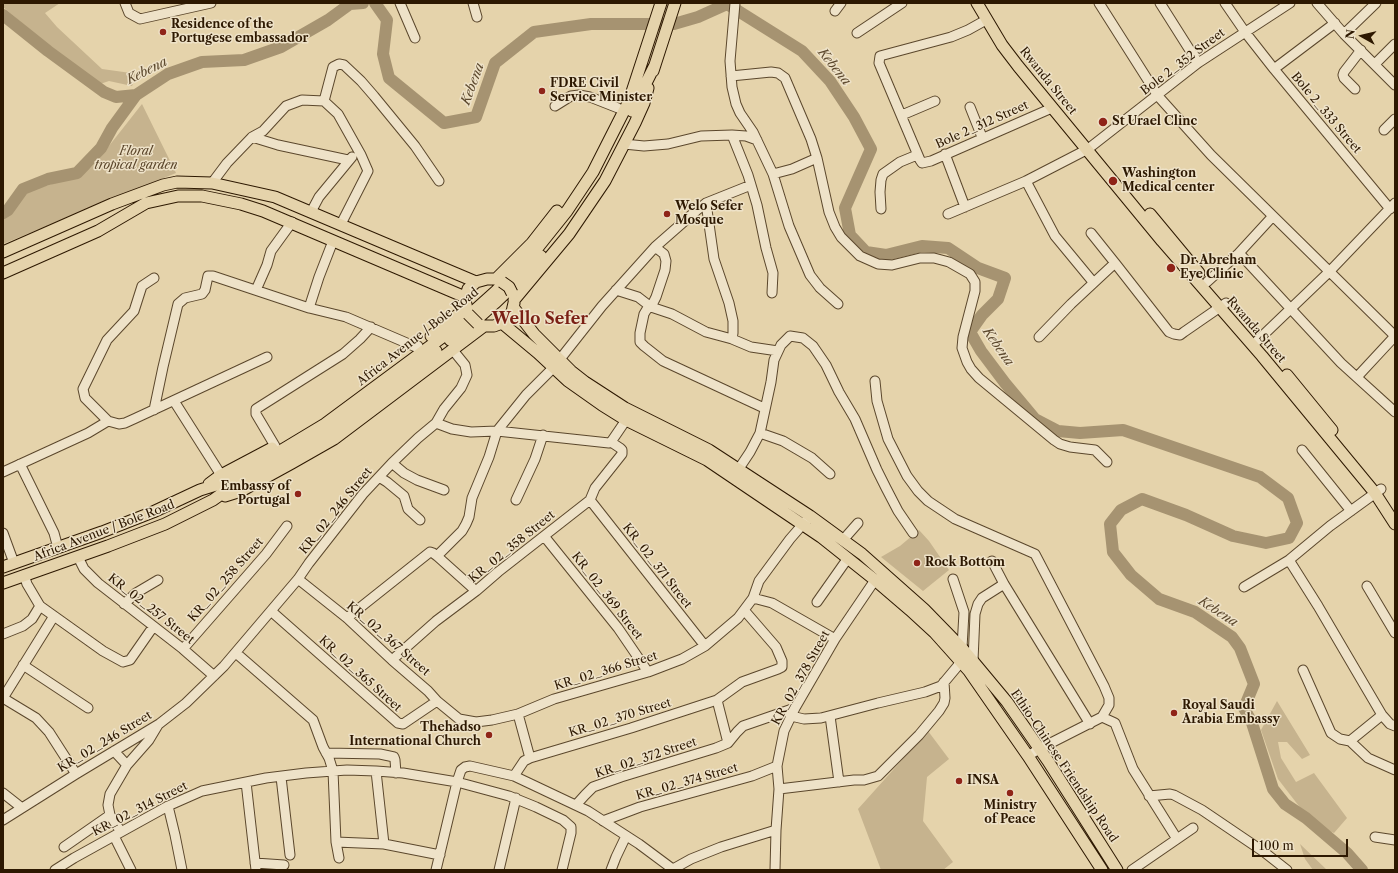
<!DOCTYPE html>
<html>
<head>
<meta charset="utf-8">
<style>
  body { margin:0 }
  #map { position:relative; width:1398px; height:873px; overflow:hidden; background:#e5d3ab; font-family:"Libre Caslon Text",serif }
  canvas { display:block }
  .frame { position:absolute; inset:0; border:4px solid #2d1801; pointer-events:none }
  .north { position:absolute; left:1342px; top:16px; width:40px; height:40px; -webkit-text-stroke:3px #eee2c8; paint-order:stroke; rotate:278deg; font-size:11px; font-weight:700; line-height:16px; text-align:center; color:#2d1801 }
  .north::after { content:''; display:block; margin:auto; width:14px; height:18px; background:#2d1801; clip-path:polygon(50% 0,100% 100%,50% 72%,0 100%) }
  .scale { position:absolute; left:1252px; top:839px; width:96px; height:18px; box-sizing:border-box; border:2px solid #2d1801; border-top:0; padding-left:5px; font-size:12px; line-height:14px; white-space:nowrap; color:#2d1801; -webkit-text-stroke:3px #eee2c8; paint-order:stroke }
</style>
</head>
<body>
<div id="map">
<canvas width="1398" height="873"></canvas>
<div class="frame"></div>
<div class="north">N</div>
<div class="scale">100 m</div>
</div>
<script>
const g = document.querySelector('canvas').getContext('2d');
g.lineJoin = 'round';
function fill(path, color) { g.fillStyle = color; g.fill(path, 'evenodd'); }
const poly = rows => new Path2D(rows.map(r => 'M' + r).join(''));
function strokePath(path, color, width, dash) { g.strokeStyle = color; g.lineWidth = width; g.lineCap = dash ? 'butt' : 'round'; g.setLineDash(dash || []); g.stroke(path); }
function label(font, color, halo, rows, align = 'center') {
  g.font = font + ' "Libre Caslon Text",serif'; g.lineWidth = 3; g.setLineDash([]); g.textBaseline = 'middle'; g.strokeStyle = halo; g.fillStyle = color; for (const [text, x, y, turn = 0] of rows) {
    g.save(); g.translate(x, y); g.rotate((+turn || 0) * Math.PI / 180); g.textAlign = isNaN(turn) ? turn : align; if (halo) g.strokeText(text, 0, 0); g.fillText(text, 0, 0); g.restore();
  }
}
fill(poly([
  [3,3,60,3,45,13,57,27,102,69,138,74,132,86,109,81,100,84,62,57,35,34,3,7],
  [142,104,176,173,3,244,3,214,26,192,78,176,94,165],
  [919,530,929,541,949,570,923,591,881,557,900,546],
  [1277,701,1310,755,1302,759,1287,742,1278,742,1281,758,1296,782,1314,773,1347,818,1334,833,1312,823,1278,779,1261,730],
  [928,731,949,759,927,777,923,821,953,862,943,870,881,870,858,809],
  [1300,844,1327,870,1313,870,1305,859]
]), '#c6b38e');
strokePath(poly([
  [375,3,387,20,383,54,389,78,444,123,476,117,495,63,534,32,591,24,674,24,698,17,727,4,802,51,830,81,854,117,871,149,845,208,850,235,866,252,886,255,922,246,948,248,978,268,1005,278,998,299,982,315,970,332,981,351,1005,383,1035,419,1058,431,1080,433,1123,430,1260,477,1288,498,1297,523,1289,538,1266,543,1233,536,1186,515,1142,499,1121,510,1110,524,1113,552,1131,575,1159,599,1195,612,1232,637,1240,648,1254,684,1244,708,1252,723,1273,789,1285,804,1306,818,1347,853,1362,870],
  [3,15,48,51,104,92,116,97,136,95,168,74,202,62,244,60,281,47,328,20,350,4,363,3],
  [3,213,8,210,23,189,48,179,77,173,101,148,112,128,136,95]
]), '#a69371', 12);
const minor = poly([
  [125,3,129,13,140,19,211,3],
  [400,3,415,38],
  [473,3,477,17],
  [735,3,730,61,732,87,736,104,740,113,753,132,773,174,789,226,810,275,820,288,838,304],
  [1099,3,1158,96,1211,155,1395,336],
  [1160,3,1198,63],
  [1225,3,1245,32,1274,69,1390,209],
  [1317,3,1344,34,1395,85],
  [835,11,841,3],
  [986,20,968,30,951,37,880,56,879,63,920,160,922,163,931,161,1052,108],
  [857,33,902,3],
  [1344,34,1376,3],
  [1375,64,1395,44],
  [1274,69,1335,23],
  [731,76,771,72,778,73,785,78,811,139,817,158,829,212,835,227,841,237,860,256,878,264,892,265,920,258,934,258,949,262,970,274,975,282,975,291,963,337,962,348,967,362,971,369,979,378,1054,440,1060,444,1070,447,1095,450,1107,462],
  [1355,89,1344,78,1343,75,1344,72,1361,50],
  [324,101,333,67,339,64,344,65,361,81,374,96,415,146,439,181],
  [555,106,571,96,579,95,590,97,618,108],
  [970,107,982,137],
  [902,115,935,101],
  [1384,130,1395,119],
  [732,135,748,175,757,205,766,248,773,273,772,293],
  [252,137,278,145,348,160],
  [624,144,644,146,668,144,701,136,732,135,746,136,757,140],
  [945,154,965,207],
  [773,174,792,169,817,158],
  [1026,181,1055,236,1093,282],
  [212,183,227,163,252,137,263,131,286,106,302,100,324,101,338,114,361,155,368,171,341,224],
  [706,203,714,259,729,303,733,321,733,333,732,339],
  [881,209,880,192,881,180,883,174,900,162,917,155],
  [311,212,319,197,352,157],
  [948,214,1026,181,1088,149,1198,63,1290,3],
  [1091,233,1115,263],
  [655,247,664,254,666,261,665,270,656,297,651,307,647,309,644,314,640,333,640,342,644,346,663,361,764,408],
  [1239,253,1341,363,1395,412],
  [1207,282,1239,253,1273,216],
  [256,290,267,265,271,251,292,222],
  [616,290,638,297,651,307,672,314,706,332,732,339,751,347,778,351],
  [309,308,319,277,333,241],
  [1039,337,1071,304,1115,263,1169,332,1174,334,1180,335,1184,332,1226,303],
  [1257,341,1329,272,1395,203],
  [1357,377,1395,336],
  [875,381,877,401,888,439,907,476,918,491,928,501,955,519,1035,554,1104,686,1109,698,1109,705,1102,717,1039,749,1028,756],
  [174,401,221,475],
  [154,410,163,367,178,304,185,298,202,294,205,290,208,276,213,276,309,308,346,317,416,347,418,346],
  [108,421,85,398,83,389,107,340,134,311,142,286,154,278],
  [436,423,452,429,471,432,497,431,609,443,611,442,626,420],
  [760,433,783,441,812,458,830,474],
  [275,446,256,414,256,409,343,354,360,339,371,327],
  [1302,450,1351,511],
  [392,463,404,473,417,480,444,490],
  [20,464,54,533,58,548],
  [738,470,750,452,760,433,771,382,774,360,781,345,790,336,803,338,813,346,826,365,839,392,855,419,877,470,886,488,898,511,913,533],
  [3,472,88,433,108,421,119,424,125,423,136,418,267,357],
  [379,477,387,482,404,496,408,509,420,520],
  [516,500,535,459,543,435],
  [590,500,705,646],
  [3,533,14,563],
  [544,536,618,628,648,672],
  [843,540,858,523],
  [437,556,462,531,466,524,469,517,472,498,489,457,497,431,526,395,553,368,602,306,655,247,696,211,706,203,751,185],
  [78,557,84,569,98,583,183,649,214,676],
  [1289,560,1318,606,1382,715,1390,724,1395,726],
  [992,561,1004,584,1090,724],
  [24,575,27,584,40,606,103,651,123,662,130,660,153,627],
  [298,579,347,618,392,660,428,691,437,701,459,719,476,722,492,720,518,714,554,699,648,672,682,659,705,646,738,618,753,598,759,581,790,539,810,516],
  [953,579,964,612,962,648],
  [1367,586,1395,633],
  [1244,587,1289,560,1330,526,1381,489],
  [753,598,772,603,835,639],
  [817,602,848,558],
  [124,604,136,593,158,580],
  [271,611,398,723,403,724,437,701],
  [54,616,3,698,36,718,49,732,76,774],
  [347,618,430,552,433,553,437,556,476,591],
  [3,634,23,626,32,619,40,606],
  [183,649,266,554,287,526],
  [236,653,313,720,323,747,329,758,333,771,336,842,339,858],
  [392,660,436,621,476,591,498,572,590,500,595,488,622,454,622,450,620,448,611,442],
  [973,661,975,614,978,604,982,598,1004,584],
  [23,665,88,708],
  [1303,670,1331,733,1340,739,1350,741],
  [717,700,728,743],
  [518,714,530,758],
  [1382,715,1350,741,1368,758,1395,770],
  [791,716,804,719,821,718,878,703,925,692,941,686,961,662],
  [830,716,839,782],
  [1102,717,1115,723,1133,769,1177,839],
  [114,751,127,765],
  [326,753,380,754,394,757,395,760,396,773],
  [376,771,384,844],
  [281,777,290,855],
  [246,782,256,870],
  [779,789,854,780,864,780,878,776,919,735,939,711,944,703,945,698,944,682],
  [3,793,22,808],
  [1149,796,1170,794,1174,795,1202,810,1264,852,1287,870],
  [576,805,585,795,593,787,621,777,716,748,728,743,737,732,743,726,795,708],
  [168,806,175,835,182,870],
  [3,820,76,774,159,724,186,703,224,666,298,579,309,563,363,494,392,463,418,438,436,423,444,409,461,388,467,375,465,365,452,349],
  [603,821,640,807,752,776,777,766],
  [121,832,110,815,108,805,110,794,127,765,149,740,158,725],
  [114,836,131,870],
  [1375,837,1395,840],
  [336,842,384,844,440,855],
  [64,847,110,815],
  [255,863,284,865],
  [673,869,691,859,721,847,776,830],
  [55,870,74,858,168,806,202,791,266,778,306,773,347,770,376,771,403,773,457,782,509,796,536,807,563,820,571,827,571,833,562,870],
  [436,870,457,782,461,770,465,767,470,766,514,776],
  [499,870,516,798],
  [611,870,616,857,626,836],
  [674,870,639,844,588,811,514,776,524,761,530,758,631,728,717,700,742,682,778,669,782,667,782,661,776,647,744,610],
  [775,870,776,830,779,789,777,766,784,731,795,708,835,639,875,580],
  [1132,870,1193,828]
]);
const major = poly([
  [977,3,1002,45,1018,66,1162,241,1262,356,1375,493,1395,524],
  [653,71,675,3],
  [632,111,655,65],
  [1150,214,1199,273],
  [3,252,112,204,163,185,177,182,212,183,275,197,476,282],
  [3,273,98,231,146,203,178,196,202,196,241,204,263,211,465,297],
  [496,279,532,243,557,211],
  [514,300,569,234,605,181,635,123,644,103,648,88],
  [513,307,534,334,571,371,585,382,625,408,709,450,810,516,862,554,924,609,962,648,1007,702,1048,761,1117,870],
  [468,314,465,300,468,289,476,282,487,279,496,279,502,282],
  [502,323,538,353,568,381,602,405,626,420,707,460,821,537,875,580,910,610,935,633,969,671,1028,756,1102,870],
  [478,324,484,326,494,326,502,323,512,312,514,303],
  [431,336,460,313],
  [450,340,474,322,495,303,517,282,541,256],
  [1287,375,1332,430],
  [209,484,221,475,272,448],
  [225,496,241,491,292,463,334,439,484,326],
  [3,567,102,532,153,512,200,490,232,480,325,424,456,327,496,291,535,251,567,211,593,172,629,101,661,3],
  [3,583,108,546,165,524,213,500,237,483,282,460,341,422,381,394,436,351]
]);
strokePath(minor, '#5b472c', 11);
strokePath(major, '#2d1801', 13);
strokePath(minor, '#eee2c8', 9);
strokePath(major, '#e5d3ab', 11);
const majorBridge = poly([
  [502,282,509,287,512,293],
  [468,314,478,324]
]);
strokePath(majorBridge, '#2d1801', 13, []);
strokePath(majorBridge, '#e5d3ab', 11);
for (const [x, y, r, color] of [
  [163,32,4,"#8f2418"],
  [542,91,4,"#8f2418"],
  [1103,122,5,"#8f2418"],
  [1113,181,5,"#8f2418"],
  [667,214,4,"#8f2418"],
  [1171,268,5,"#8f2418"],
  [298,494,4,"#8f2418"],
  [917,563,4,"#8f2418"],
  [1174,713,4,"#8f2418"],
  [489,735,4,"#8f2418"],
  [959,781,4,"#8f2418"],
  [1010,793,4,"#8f2418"]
]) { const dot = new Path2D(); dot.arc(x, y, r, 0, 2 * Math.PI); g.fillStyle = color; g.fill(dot); strokePath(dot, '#eee2c8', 1.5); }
label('bold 12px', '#2d1801', '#eee2c8', [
  ["Residence of the",171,25],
  ["Portugese embassador",171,39],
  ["FDRE Civil",550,84],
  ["Service Minister",550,98],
  ["St Urael Clinc",1112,122],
  ["Washington",1122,174],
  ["Medical center",1122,188],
  ["Welo Sefer",675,207],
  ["Mosque",675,221],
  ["Dr Abreham",1180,261],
  ["Eye Clinic",1180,275],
  ["Embassy of",290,487,"right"],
  ["Portugal",290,501,"right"],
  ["Rock Bottom",925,563],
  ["Royal Saudi",1182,706],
  ["Arabia Embassy",1182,720],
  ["Thehadso",481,728,"right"],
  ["International Church",481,742,"right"],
  ["INSA",967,781],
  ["Ministry",1010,806,"center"],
  ["of Peace",1010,820,"center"]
], 'left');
label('12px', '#2d1801', '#eee2c8', [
  ["Bole 2_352 Street",1183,62,-37],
  ["Rwanda Street",1048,81,51],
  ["Bole 2_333 Street",1326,113,50],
  ["Bole 2_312 Street",982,125,-24],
  ["Rwanda Street",1256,330,49],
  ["Africa Avenue / Bole Road",418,337,-38],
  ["KR_02_246 Street",336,511,-51],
  ["Africa Avenue / Bole Road",104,531,-21],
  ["KR_02_358 Street",512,547,-39],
  ["KR_02_371 Street",657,566,52],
  ["KR_02_258 Street",226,580,-49],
  ["KR_02_369 Street",607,596,52],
  ["KR_02_257 Street",151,609,38],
  ["KR_02_367 Street",388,639,41],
  ["KR_02_366 Street",606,671,-17],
  ["KR_02_365 Street",360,674,42],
  ["KR_02_378 Street",801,678,-61],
  ["KR_02_370 Street",620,718,-17],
  ["KR_02_246 Street",105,742,-31],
  ["KR_02_372 Street",646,758,-18],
  ["Ethio-Chinese Friendship Road",1064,766,56],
  ["KR_02_374 Street",687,782,-16],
  ["KR_02_314 Street",140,809,-27]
]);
label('italic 12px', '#5b462b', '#eee2c8', [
  ["Floral",136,152],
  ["tropical garden",136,166]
]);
label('italic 13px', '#5d492e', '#eee2c8', [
  ["Kebena",834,67,51],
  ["Kebena",147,71,-27],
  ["Kebena",473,84,-70],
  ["Kebena",998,347,55],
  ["Kebena",1218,612,33]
]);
label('bold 16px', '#7a1f14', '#eee2c8', [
  ["Wello Sefer",540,319]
]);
</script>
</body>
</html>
